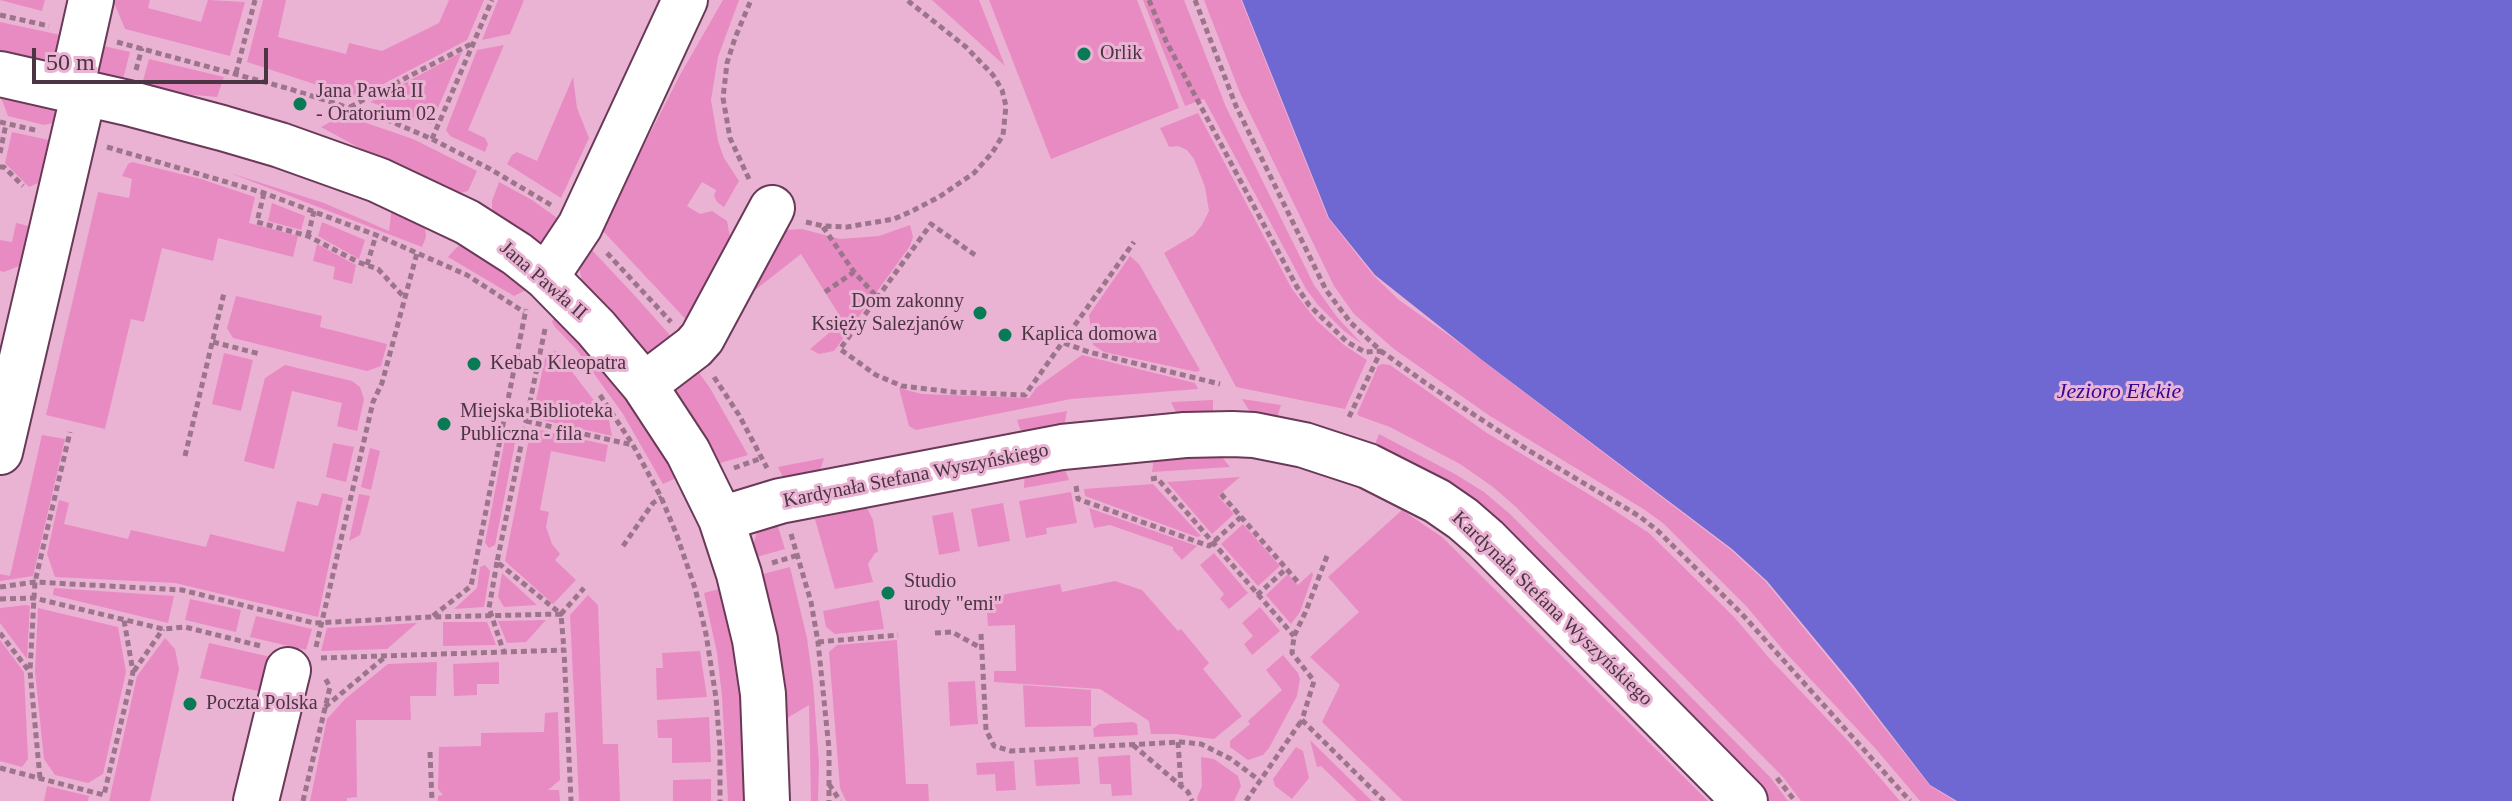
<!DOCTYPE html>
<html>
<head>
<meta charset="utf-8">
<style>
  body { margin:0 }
  #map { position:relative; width:2512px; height:801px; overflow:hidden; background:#ebb3d3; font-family:"Times New Roman",serif }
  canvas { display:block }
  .scale { position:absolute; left:32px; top:48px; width:236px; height:36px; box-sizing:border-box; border:4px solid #4b3542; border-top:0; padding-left:10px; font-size:24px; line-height:28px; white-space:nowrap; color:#4b3542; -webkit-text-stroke:6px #ebb3d3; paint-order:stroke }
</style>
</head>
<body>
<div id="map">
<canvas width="2512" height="801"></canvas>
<div class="scale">50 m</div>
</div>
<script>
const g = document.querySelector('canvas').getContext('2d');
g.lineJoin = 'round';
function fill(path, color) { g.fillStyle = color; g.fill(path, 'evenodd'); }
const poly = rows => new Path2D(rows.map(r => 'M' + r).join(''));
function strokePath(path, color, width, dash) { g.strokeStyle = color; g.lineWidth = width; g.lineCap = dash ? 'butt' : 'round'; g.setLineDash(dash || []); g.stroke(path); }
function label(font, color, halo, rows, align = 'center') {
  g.font = font + ' "Times New Roman",serif'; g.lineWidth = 6; g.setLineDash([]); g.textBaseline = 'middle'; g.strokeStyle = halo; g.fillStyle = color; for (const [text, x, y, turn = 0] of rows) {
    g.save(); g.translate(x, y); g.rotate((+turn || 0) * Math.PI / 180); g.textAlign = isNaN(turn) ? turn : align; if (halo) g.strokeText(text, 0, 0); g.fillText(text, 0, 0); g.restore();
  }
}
fill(poly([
  [0,0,45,0,42,11],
  [113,0,150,0,148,8,201,22,208,0,245,2,230,56,125,29],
  [263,0,286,0,278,37,346,54,349,43,382,51,439,23,449,0,484,0,467,40,357,98,247,62],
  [498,0,524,0,510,34,482,40],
  [723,0,739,0,718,57,711,100,718,141,724,158,739,181,724,207,717,202,714,196,716,190,702,182,687,206,700,214,712,211,727,221,733,253,693,327,601,229,680,75],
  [932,0,979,0,1005,66],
  [989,0,1137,0,1179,108,1051,159],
  [1143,0,1184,0,1226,107,1314,285,1337,317,1362,344,1344,331,1318,305,1306,289,1204,99,1185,106],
  [1204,0,1241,0,1328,218,1374,276,1399,300,1450,336,1731,550,1765,581,1853,688,1930,786,1955,801,1920,801,1875,748,1784,651,1747,607,1664,524,1645,510,1490,416,1394,349,1354,314,1334,286,1240,93],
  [0,22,70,37,59,63,51,65,0,55],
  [95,44,130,52,122,83,101,78,93,71],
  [504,45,468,130,485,138,488,144,485,152,450,136,446,130,477,50],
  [462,52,431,124,370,102],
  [149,59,224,77,217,97,161,92,141,88],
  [573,77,577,108,589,138,561,198,507,164,512,155,517,152,537,161],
  [0,95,44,102,60,111,63,126,53,123,44,125,8,116],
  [1198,113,1292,289,1316,320,1344,345,1367,360,1345,409,1236,387,1164,253,1194,235,1202,225,1209,211,1205,187,1194,159,1187,150,1178,146,1169,147,1160,128],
  [343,115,413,139,477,171,468,191,456,194,378,158,321,127],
  [12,132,49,140,38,183,29,187,5,163],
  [132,162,201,179,255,197,249,223,298,236,293,257,218,238,213,261,162,248,144,322,131,319,105,429,46,415,98,192,129,198,132,179,122,176,128,164],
  [230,173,324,203,389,231,392,206,425,225,426,237,422,247],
  [499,182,532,200,560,220,548,240,534,243,496,216,492,209,492,201],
  [272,203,305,216,301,230,268,221],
  [322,222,365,240,359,259,318,236],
  [16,223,29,226,19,266,4,272,0,271,0,240,12,242],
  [910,225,913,237,910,246,834,351,819,354,810,349,843,321,801,254,745,298,785,230,802,229,840,239,879,236],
  [317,244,356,265,352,284,333,279,335,267,313,261],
  [466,244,525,285,526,290,514,296,448,257,457,247],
  [590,248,636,297,676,342,646,357,583,287,579,266],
  [1130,256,1139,264,1200,370,1197,372,1104,352,1093,345,1089,315],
  [236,296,322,316,320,327,387,344,381,366,367,371,233,338,227,328],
  [554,317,616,379,678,477,663,484,623,414,577,350,555,327,552,322],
  [556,351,609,420,612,436,538,419,533,414,546,354],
  [224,353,253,360,241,411,212,404],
  [1082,355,1195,383,1198,389,1071,399,916,430,909,426,899,388,922,394,1029,398,1036,388],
  [692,363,710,388,748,455,717,464,669,386],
  [1382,364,1390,365,1487,433,1600,501,1649,533,1735,618,1770,659,1849,742,1900,801,1801,801,1783,777,1516,507,1493,487,1460,464,1390,427,1359,416,1357,414,1378,366],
  [285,365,352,381,360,387,364,399,357,431,337,426,342,403,292,391,274,469,244,461,265,378],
  [1242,399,1281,405,1275,425,1252,415],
  [1213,400,1213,412,1206,422,1181,423,1171,402],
  [1067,411,1063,433,1031,439,1020,429,1017,420],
  [531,428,608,445,605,462,551,451,540,510,549,512,546,527,552,544,560,554,555,560,576,580,553,604,505,561],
  [1379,434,1455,474,1484,492,1510,514,1770,777,1788,801,1764,801,1372,452],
  [42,435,65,439,33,576,0,581,0,574,10,576],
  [511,436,515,443,495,545,489,548,485,543,505,439],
  [333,443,354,447,346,482,326,477],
  [370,448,380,451,371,490,361,487],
  [1155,451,1218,452,1230,467,1152,472],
  [824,458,817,480,787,486,778,467],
  [1062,461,1069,480,1024,488,1025,468],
  [1240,477,1218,496,1234,514,1212,534,1167,482],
  [1153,484,1201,536,1197,537,1085,496,1084,489],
  [1071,492,1077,523,1046,528,1047,534,1026,538,1019,501],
  [322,493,343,498,318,617,175,583,55,577,47,554,59,500,69,503,64,524,128,539,131,530,206,547,210,534,284,552,297,501,318,506],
  [359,494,370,496,360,535,349,541],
  [1003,503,1010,541,978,547,971,509],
  [867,508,873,520,878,552,875,553,868,564,873,582,835,589,815,519],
  [1089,508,1197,546,1182,560,1173,550,1173,547,1110,525,1094,528],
  [1402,510,1442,537,1708,801,1403,801,1322,722,1340,685,1310,657,1359,612,1328,577],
  [953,512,960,551,939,555,932,516],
  [775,517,785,549,753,558,754,542,757,532,762,525],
  [1243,524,1280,566,1258,586,1221,544],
  [1214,553,1248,593,1229,609,1220,599,1224,594,1200,565],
  [485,565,490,571,484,607,454,609,477,588,480,567],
  [790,567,807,638,813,682,819,764,818,801,811,801,809,705,784,720,759,575],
  [1312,572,1313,575,1300,612,1291,624,1266,595,1288,574,1298,585],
  [502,573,537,605,504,607,498,597],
  [1115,581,1142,590,1178,631,1181,629,1209,663,1203,669,1242,716,1214,739,1175,734,1151,734,1149,721,1100,689,994,682,994,671,1016,671,1015,625,988,626,986,598,1060,584,1062,592],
  [54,588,174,596,168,623,53,595],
  [723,588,743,693,749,801,728,801,722,696,717,653,704,593],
  [588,595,598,605,603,744,618,744,620,801,579,801,570,615],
  [190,599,241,610,236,632,185,620],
  [879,600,884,629,835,634,826,627,823,611],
  [26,605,30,606,27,659,0,623,0,608],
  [1260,607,1280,631,1252,655,1244,644,1253,636,1242,623],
  [38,608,118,627,126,672,103,774,88,783,55,775,44,759,35,672],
  [256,616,312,629,306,650,250,637],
  [546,620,526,642,507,643,498,621],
  [443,622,487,622,496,645,443,646],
  [417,623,387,649,321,651,327,628],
  [165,638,175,649,179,669,150,801,109,801,137,676],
  [0,640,24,672,28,759,22,767,0,761],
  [897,640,906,784,928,784,929,801,846,801,840,788,829,652,837,645],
  [209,643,271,657,263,692,200,678],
  [700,651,707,697,657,700,656,668,663,668,662,653],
  [1283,655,1298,673,1300,679,1297,696,1269,748,1263,755,1248,760,1230,747,1230,741,1250,724,1248,721,1282,690,1266,670],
  [437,662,436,696,410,696,411,720,356,720,357,797,347,798,347,801,310,801,327,719,345,699,388,664],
  [499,662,499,684,477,684,477,695,454,696,453,664],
  [975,681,978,724,950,726,948,682],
  [1023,685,1091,690,1091,726,1025,727],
  [558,712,560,780,548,790,559,790,560,801,438,801,438,796,443,795,438,789,439,747,481,746,481,733,544,732,545,713],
  [709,717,711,762,672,763,672,738,658,738,657,720],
  [1133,722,1137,724,1138,735,1094,737,1093,729,1099,724],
  [1310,740,1372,801,1357,801,1321,766,1317,767],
  [1296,747,1303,751,1309,778,1292,799,1275,786,1273,779],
  [1130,755,1132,795,1112,796,1111,784,1100,784,1098,757],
  [1078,757,1080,784,1036,786,1034,760],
  [1201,757,1214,759,1238,776,1241,786,1234,801,1198,801,1197,798,1202,786],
  [1014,761,1016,790,996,791,995,774,977,775,976,763],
  [711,779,711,801,673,801,673,780],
  [47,786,89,796,88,801,44,801]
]), '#e88bc3');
fill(poly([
  [1242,0,2512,0,2512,801,1957,801,1930,785,1853,685,1767,581,1732,549,1482,360,1375,275,1329,218]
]), '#6f68d2');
const minor = poly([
  [0,74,128,103,222,128,280,145,378,180,467,222,517,254,546,277,596,328,644,385,688,452,721,519,739,574,755,640,763,694,767,801],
  [71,89,91,0],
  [546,277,580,226,685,0],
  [644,385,694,347,702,338,772,208],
  [0,452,84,92],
  [721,519,780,501,1062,447,1185,435,1232,434,1254,435,1304,445,1368,466,1437,501,1463,519,1486,539,1745,801],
  [256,801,288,670]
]);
strokePath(minor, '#693a57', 48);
strokePath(poly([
  [1149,0,1166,41,1297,287,1309,305,1347,342,1365,352,1381,351],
  [1195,0,1236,106,1326,290,1351,323,1381,351,1427,384,1528,450,1639,516,1658,531,1741,613,1910,801],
  [0,15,49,26],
  [117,42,290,89,390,121,432,139,490,169,551,205],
  [136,70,142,48],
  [236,73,255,0],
  [350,107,471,44],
  [0,122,39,131],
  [432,139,492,0],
  [107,147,264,193,376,235,467,275,524,312],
  [0,153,6,124],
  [0,167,4,167,23,186],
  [749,179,730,138,723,98,727,63,735,38,751,0],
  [264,193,257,222,308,236,358,262,378,269,404,297],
  [806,222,823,226,847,227,894,219,910,212,939,197,974,173,992,153,1003,135,1006,106,1002,90,993,75,966,47,907,0],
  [823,227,854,272,878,298],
  [308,236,314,211],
  [607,253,671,322],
  [975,255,931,224,840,349,876,375,902,386,953,392,1025,395,1134,242],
  [367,265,376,235],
  [825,292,854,272],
  [545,329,497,562,561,614,584,588],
  [213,342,260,354],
  [1064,343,1089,352,1220,384],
  [714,377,739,415,767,468],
  [600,395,633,445,661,497,676,533,695,588,706,634,716,698,720,748,720,801],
  [1349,417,1381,351],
  [526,421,633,445],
  [185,456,224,293],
  [734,468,762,458],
  [1151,479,1157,478,1294,636],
  [1076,486,1078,499,1209,546,1241,517],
  [1221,494,1298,582],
  [791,534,811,602,818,642,829,749,829,801],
  [623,546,653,503,662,497],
  [1327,556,1306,611,1294,636,1292,653,1314,681,1302,720,1384,801],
  [497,562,489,608,504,653],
  [772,563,798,555],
  [0,587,35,582,182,590,314,623,432,617,561,614,564,650],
  [1257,595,1286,569],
  [0,599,34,598,163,629,185,627,261,646],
  [433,616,471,586,526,309],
  [0,633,29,671],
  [935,633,952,632,981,648],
  [981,634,986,730,994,746,1011,751,1181,742,1201,744,1231,759,1259,780],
  [818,642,898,635],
  [316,647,373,402,382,383,417,253],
  [321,658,564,650,571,801],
  [134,671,163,629],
  [325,707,385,657],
  [1178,742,1181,785],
  [1133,745,1188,792,1192,801],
  [430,752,432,801],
  [0,768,104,795,133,672,124,620],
  [40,778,30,671,34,598,35,582,70,432],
  [1777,778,1795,801],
  [829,784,840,801],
  [303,801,330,687,325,678],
  [1246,801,1302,720]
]), '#9c758c', 5, [6, 4]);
strokePath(minor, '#fff', 44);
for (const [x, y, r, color] of [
  [1084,54,8,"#087a55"],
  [300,104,8,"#087a55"],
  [980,313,8,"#087a55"],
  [1005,335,8,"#087a55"],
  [474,364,8,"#087a55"],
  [444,424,8,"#087a55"],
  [888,593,8,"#087a55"],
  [190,704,8,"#087a55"]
]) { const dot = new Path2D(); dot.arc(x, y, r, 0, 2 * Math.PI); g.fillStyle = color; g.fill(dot); strokePath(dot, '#ebb3d3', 3); }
label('20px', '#4b3542', '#ebb3d3', [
  ["Orlik",1100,54],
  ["Jana Pawła II",316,92],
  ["- Oratorium 02",316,115],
  ["Dom zakonny",964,302,"right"],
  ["Księży Salezjanów",964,325,"right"],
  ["Kaplica domowa",1021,335],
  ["Kebab Kleopatra",490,364],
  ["Miejska Biblioteka",460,412],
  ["Publiczna - fila",460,435],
  ["Studio",904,582],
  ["urody \"emi\"",904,605],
  ["Poczta Polska",206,704]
], 'left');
label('20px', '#4b3542', '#ebb3d3', [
  ["Jana Pawła II",543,281,41],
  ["Kardynała Stefana Wyszyńskiego",916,476,-11],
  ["Kardynała Stefana Wyszyńskiego",1552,609,44]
]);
label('italic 22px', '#340891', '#ebb3d3', [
  ["Jezioro Ełckie",2119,392]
]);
</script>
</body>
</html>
